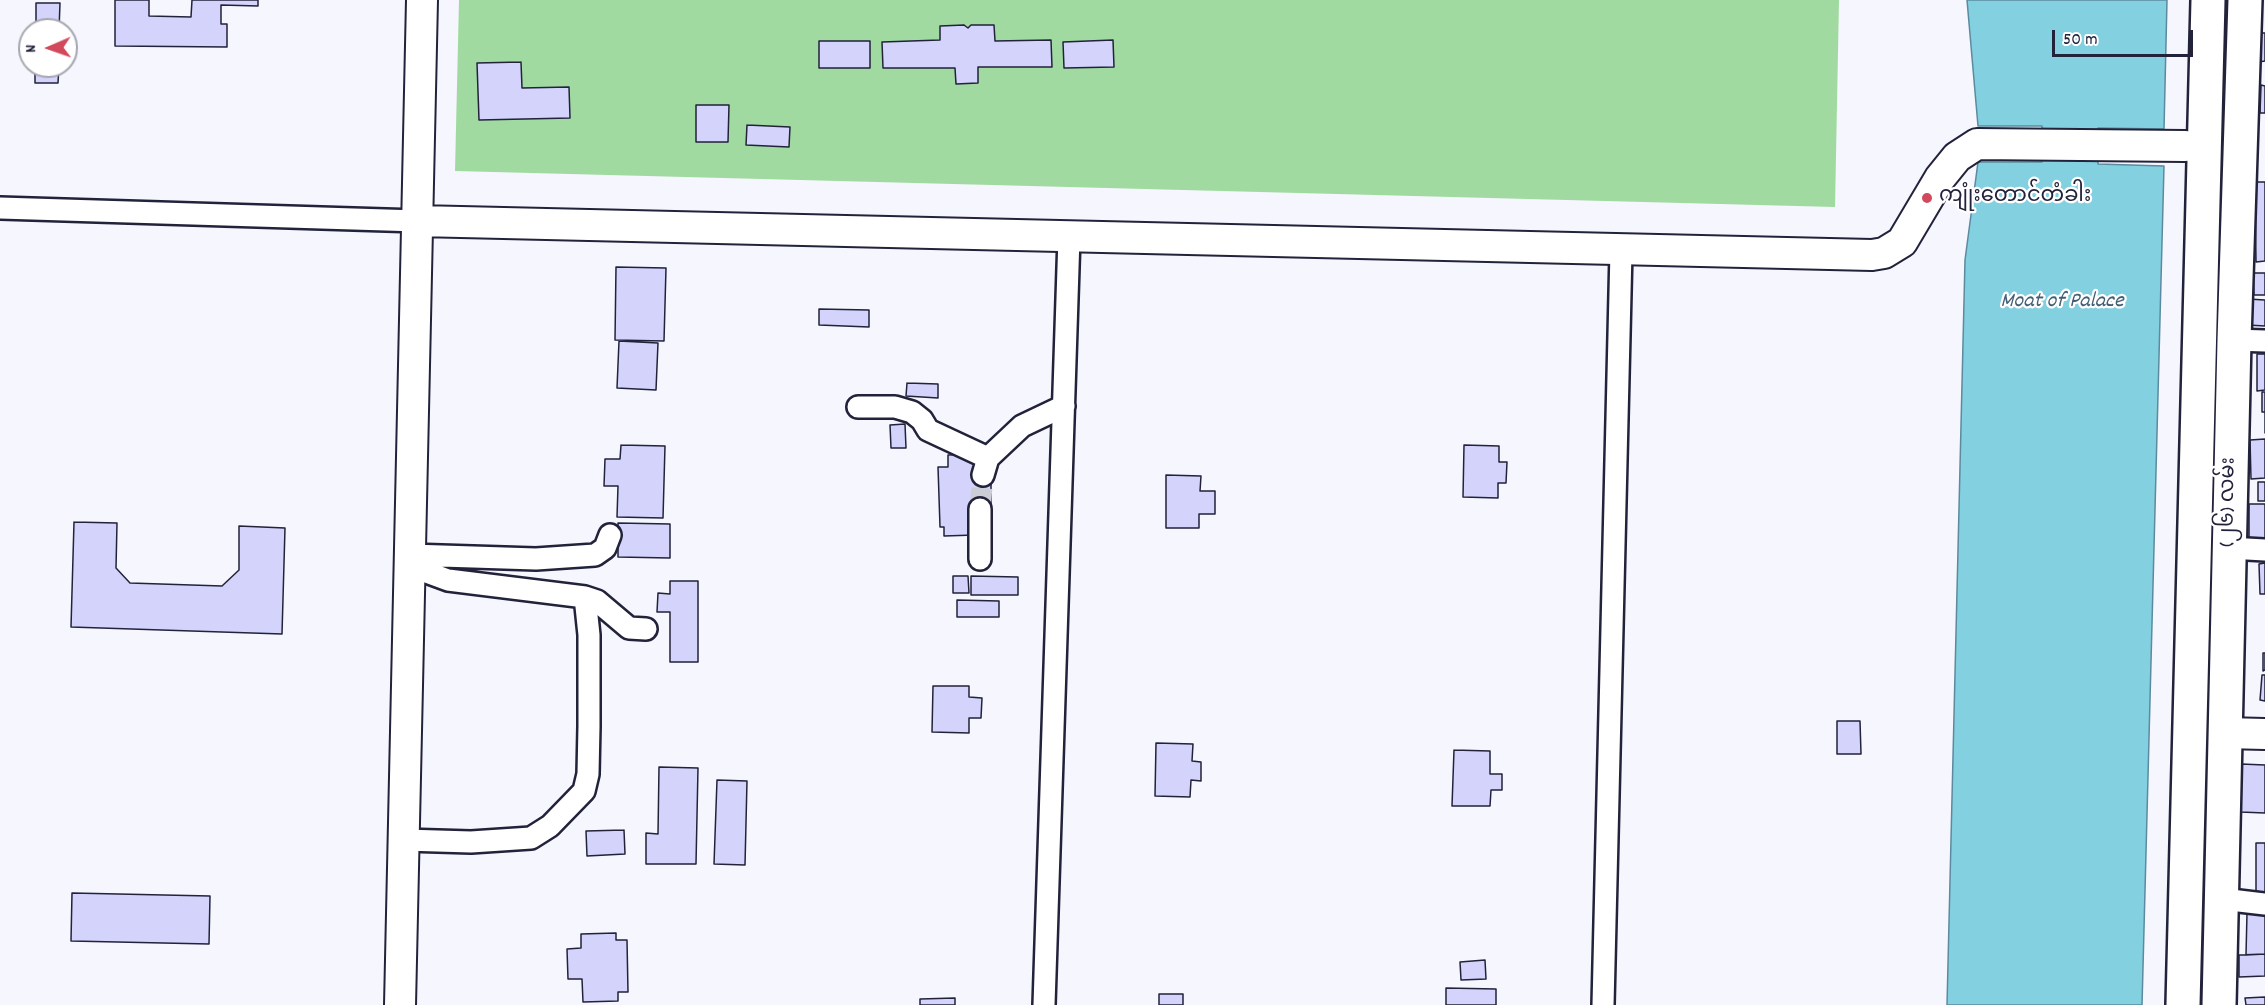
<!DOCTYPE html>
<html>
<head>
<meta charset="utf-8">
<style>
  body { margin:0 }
  #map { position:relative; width:2265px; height:1005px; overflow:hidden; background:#f6f6fe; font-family:Dekko,sans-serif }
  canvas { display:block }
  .north { position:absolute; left:18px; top:18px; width:60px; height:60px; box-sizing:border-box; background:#fff; border:2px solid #a7a7b1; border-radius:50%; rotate:268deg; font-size:16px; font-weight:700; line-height:24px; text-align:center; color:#22223b }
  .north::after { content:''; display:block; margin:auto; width:21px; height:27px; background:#d1495b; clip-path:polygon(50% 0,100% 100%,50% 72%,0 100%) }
  .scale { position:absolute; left:2052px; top:30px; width:141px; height:27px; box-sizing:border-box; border:3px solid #22223b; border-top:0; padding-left:8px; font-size:18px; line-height:21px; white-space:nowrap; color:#22223b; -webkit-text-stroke:4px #fff; paint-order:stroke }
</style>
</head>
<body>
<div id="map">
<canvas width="2265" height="1005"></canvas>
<div class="north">N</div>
<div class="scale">50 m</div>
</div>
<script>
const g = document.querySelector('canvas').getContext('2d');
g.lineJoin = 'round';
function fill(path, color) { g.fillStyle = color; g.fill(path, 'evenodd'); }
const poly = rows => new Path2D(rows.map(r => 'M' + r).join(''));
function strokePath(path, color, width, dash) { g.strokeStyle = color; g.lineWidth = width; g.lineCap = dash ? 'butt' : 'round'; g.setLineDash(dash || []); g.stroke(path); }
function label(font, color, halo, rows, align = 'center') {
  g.font = font + ' Dekko,"Noto Sans Myanmar",sans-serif'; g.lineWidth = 4.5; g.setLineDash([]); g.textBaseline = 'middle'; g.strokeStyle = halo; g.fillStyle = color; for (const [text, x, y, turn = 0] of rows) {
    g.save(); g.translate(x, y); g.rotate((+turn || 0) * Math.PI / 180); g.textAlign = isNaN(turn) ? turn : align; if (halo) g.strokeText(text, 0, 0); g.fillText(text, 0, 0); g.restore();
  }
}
fill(poly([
  [459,0,1839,0,1835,207,455,171]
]), '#a1daa0');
const water = poly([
  [1967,0,2167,0,2164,129,2098,128,2098,164,2164,166,2142,1005,1947,1005,1965,260,1978,162,2042,162,2042,126,1978,126,1967,0]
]);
fill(water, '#82d0e0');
strokePath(water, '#5c8a9e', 1.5);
const building = poly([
  [115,0,149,0,149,16,191,17,192,0,258,0,258,6,221,5,221,24,227,24,227,47,115,46,115,0],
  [36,3,60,3,59,30,36,30,36,3],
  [964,25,968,28,971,25,994,25,995,41,1051,40,1052,67,978,67,978,83,956,84,955,68,883,68,882,42,940,40,940,26,964,25],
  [2256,33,2265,33,2265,61,2258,62,2256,33],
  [1113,40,1114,67,1064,68,1063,42,1113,40],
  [819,41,870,41,870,68,819,68,819,41],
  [521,62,522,88,569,87,570,118,479,120,477,63,521,62],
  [35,66,59,66,58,83,35,83,35,66],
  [2261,85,2265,86,2265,113,2260,113,2261,85],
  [696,105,729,105,728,142,696,142,696,105],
  [747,125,790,127,789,147,746,145,747,125],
  [2255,182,2265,182,2265,261,2256,262,2255,182],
  [616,267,666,268,664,341,615,340,616,267],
  [2253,273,2265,273,2265,295,2254,295,2253,273],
  [2248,299,2265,300,2265,326,2247,325,2248,299],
  [819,309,869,310,869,327,819,325,819,309],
  [619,341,658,343,656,390,617,388,619,341],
  [2257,354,2265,354,2265,390,2257,391,2257,354],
  [907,383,938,384,938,398,906,396,907,383],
  [2262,392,2265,392,2265,433,2265,412,2262,412,2262,392],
  [905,424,906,448,891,448,890,425,905,424],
  [2265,439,2265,478,2251,479,2250,440,2265,439],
  [621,445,665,446,663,518,617,517,618,486,604,486,605,459,620,459,621,445],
  [1464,445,1499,446,1499,462,1507,462,1506,483,1498,483,1498,498,1463,497,1464,445],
  [976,454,991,474,991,509,975,509,975,535,944,536,944,527,940,527,938,467,948,467,948,455,976,454],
  [1166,475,1201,476,1200,491,1215,491,1215,514,1199,514,1199,528,1166,528,1166,475],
  [2258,482,2265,482,2265,501,2258,501,2258,482],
  [2249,504,2265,504,2265,538,2249,538,2249,504],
  [74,522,117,523,116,568,130,583,222,586,239,570,239,526,285,528,282,634,71,627,74,522],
  [618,523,670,524,670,558,618,557,618,523],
  [2265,563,2265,594,2260,594,2259,564,2265,563],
  [953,576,968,576,969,593,953,593,953,576],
  [971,576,1018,577,1018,595,971,595,971,576],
  [670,581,698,581,698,662,670,662,670,612,657,612,658,593,670,594,670,581],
  [957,600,999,601,999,617,957,617,957,600],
  [2263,653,2265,653,2265,670,2263,671,2263,653],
  [2262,675,2265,675,2265,701,2260,700,2262,675],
  [933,686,969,686,969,697,982,698,981,718,969,718,969,733,932,732,933,686],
  [1837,721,1860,721,1861,754,1837,754,1837,721],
  [1156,743,1193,744,1192,761,1201,762,1201,781,1191,780,1190,797,1155,796,1156,743],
  [1454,750,1490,751,1490,774,1502,774,1502,790,1491,790,1490,806,1452,806,1454,750],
  [2241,764,2265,765,2265,813,2240,812,2241,764],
  [659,767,698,768,696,864,646,864,646,833,658,834,659,767],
  [717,780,747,781,745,865,714,864,717,780],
  [624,830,625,854,587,856,586,831,624,830],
  [2256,843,2265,843,2265,901,2256,901,2256,843],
  [72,893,210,896,209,944,71,941,72,893],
  [2247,913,2265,914,2265,954,2246,955,2247,913],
  [616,933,616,940,627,940,628,992,618,992,618,1001,583,1002,582,979,568,979,567,949,581,948,581,934,616,933],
  [2265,954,2265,976,2239,977,2239,955,2265,954],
  [1485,960,1486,979,1461,980,1460,962,1485,960],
  [1446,988,1496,989,1496,1005,1446,1005,1446,988],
  [1159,994,1183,994,1183,1005,1159,1005,1159,994],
  [2265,997,2265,1005,2246,1005,2245,998,2265,997],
  [955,998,955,1005,920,1005,920,999,955,998]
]);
fill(building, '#d3d3fb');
strokePath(building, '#22223b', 1.5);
strokePath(poly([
  [980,509,983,475]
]), '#ccccd7', 21, [21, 10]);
const street = poly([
  [0,208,418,221],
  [2234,340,2265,341],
  [858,407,895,407,912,412,922,420,928,430,988,458],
  [983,475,988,458,1022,426,1064,406],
  [980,509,980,559],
  [2229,548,2265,550],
  [410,555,536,559,595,555,605,548,610,535],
  [585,597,597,601,629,628,646,629],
  [404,840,471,842,531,838,550,826,584,791,588,774,589,726,589,635,585,597,448,580,410,566],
  [2222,899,2265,904],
  [1044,1005,1069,237],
  [1603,1005,1621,251]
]);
const secondary = poly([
  [418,221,1872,255,1884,253,1902,242,1940,178,1957,157,1977,144,2185,146],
  [2225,733,2265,734],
  [400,1005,422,0]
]);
const primary = poly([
  [2183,1005,2208,0],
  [2219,1005,2234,340,2245,0]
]);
strokePath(street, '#22223b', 26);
strokePath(secondary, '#22223b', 34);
strokePath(primary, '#22223b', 38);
strokePath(street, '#fff', 21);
strokePath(secondary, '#fff', 30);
strokePath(primary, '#fff', 33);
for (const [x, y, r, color] of [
  [1927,198,6,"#d1495b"]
]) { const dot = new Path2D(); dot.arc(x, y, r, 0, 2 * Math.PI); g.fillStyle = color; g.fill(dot); strokePath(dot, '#fff', 2); }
label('21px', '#22223b', '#fff', [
  ["ကျုံးတောင်တံခါး",1939,198]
], 'left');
label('21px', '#22223b', '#fff', [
  ["(၂၆) လမ်း",2230,502,-89]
]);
label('italic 22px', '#445f75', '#fff', [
  ["Moat of Palace",2062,303]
]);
</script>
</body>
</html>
